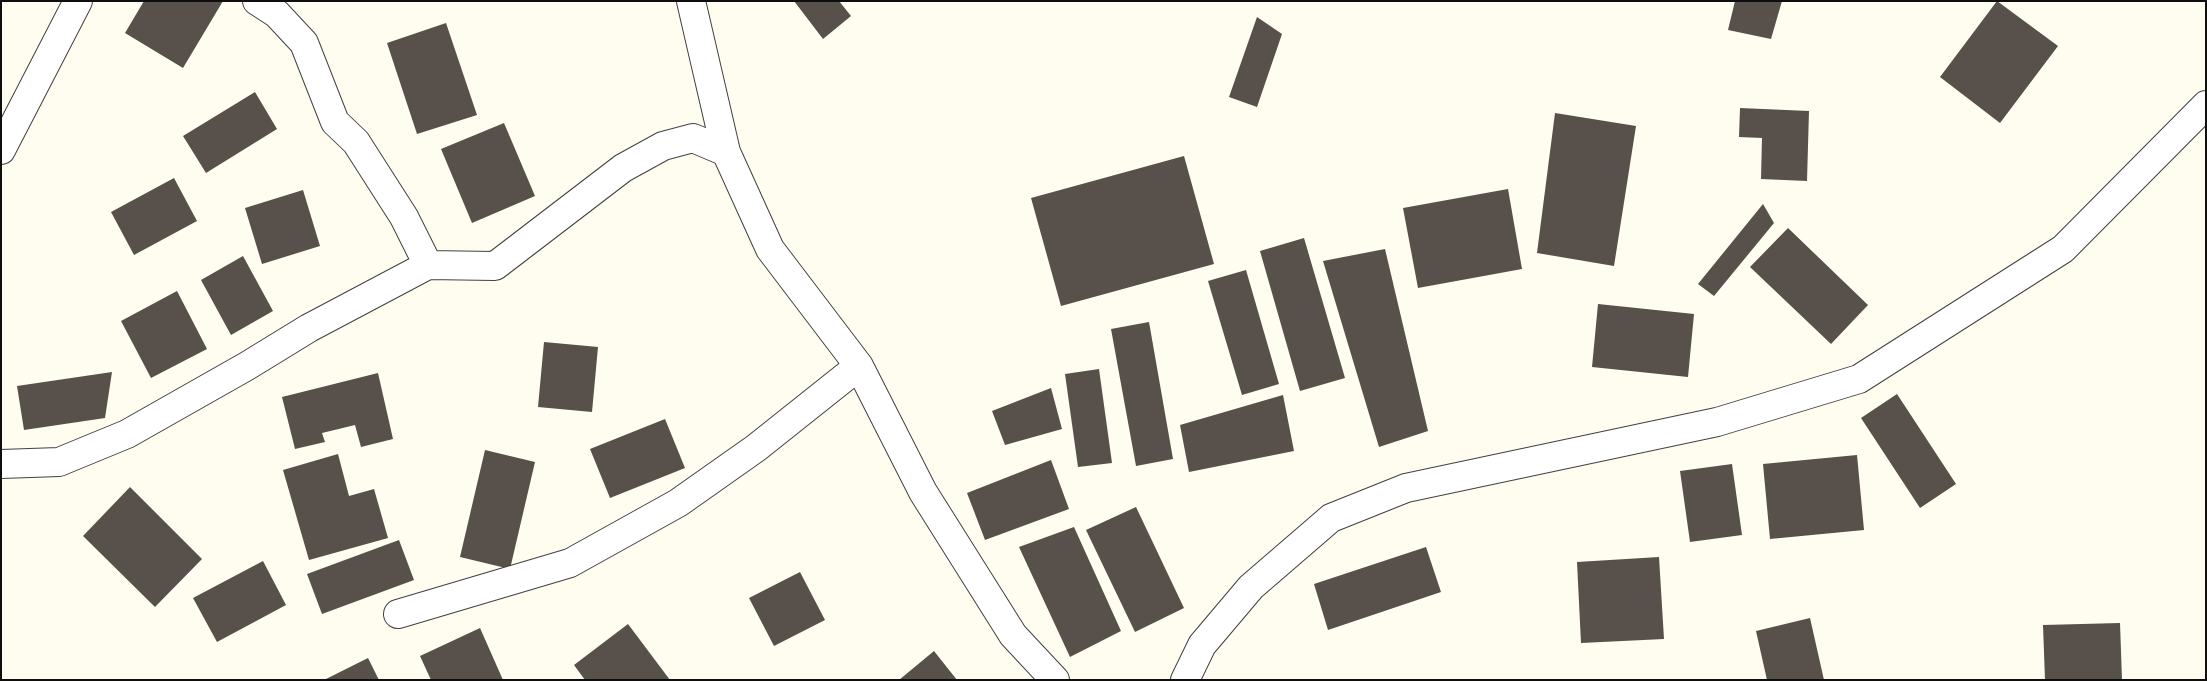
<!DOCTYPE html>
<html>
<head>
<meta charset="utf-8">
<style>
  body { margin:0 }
  #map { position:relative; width:2207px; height:681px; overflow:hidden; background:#fffcf0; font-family:"Zilla Slab",serif }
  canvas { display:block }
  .frame { position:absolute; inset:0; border:2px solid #0e0e0e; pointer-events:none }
</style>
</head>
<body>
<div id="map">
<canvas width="2207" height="681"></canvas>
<div class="frame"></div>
</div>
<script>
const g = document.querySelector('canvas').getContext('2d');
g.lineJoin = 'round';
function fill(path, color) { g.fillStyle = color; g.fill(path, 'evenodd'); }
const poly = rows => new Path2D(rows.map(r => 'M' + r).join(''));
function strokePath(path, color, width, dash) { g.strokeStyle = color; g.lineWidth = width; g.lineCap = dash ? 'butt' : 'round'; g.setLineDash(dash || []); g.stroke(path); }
fill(poly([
  [144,1,223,1,183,68,125,33],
  [794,1,839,1,851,16,823,39],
  [1735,1,1782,1,1771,39,1728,30],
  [1997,1,2058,46,2000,123,1940,77],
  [1257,17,1282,34,1257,107,1229,97],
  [446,23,477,115,417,134,387,43],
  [255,92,277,129,206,173,183,136],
  [1740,108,1809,111,1807,181,1761,179,1762,138,1739,137],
  [1555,113,1636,126,1614,266,1537,253],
  [504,123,535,196,472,223,441,149],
  [1184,156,1214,264,1061,306,1031,198],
  [174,178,197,221,134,255,111,212],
  [1508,189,1522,269,1418,288,1403,208],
  [303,190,320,246,262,264,245,208],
  [1763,204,1774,223,1714,296,1698,284],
  [1788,228,1868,305,1831,344,1750,267],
  [1304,238,1345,378,1300,391,1260,251],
  [1385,249,1428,431,1379,447,1323,261],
  [243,256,273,311,231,335,201,280],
  [1246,270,1279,384,1242,395,1208,281],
  [177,291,207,349,151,378,121,321],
  [1598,304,1694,314,1688,377,1592,367],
  [1149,322,1173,459,1136,466,1111,329],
  [544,342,598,347,592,412,538,407],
  [1099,369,1112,463,1078,467,1065,374],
  [112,372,105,418,24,430,17,386],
  [378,373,393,439,361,447,355,425,322,433,325,442,295,449,282,397],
  [1051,388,1062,429,1005,445,992,411],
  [1897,394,1956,484,1920,508,1861,418],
  [1283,395,1294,451,1189,472,1180,425],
  [665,419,685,468,610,498,590,449],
  [485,450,535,462,510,569,460,557],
  [338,454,349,496,374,489,388,538,309,560,283,470],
  [1857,455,1864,530,1770,539,1763,464],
  [1051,460,1069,509,985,540,967,493],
  [1732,464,1742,535,1690,542,1680,471],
  [130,487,202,559,155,607,83,536],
  [1136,507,1184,608,1135,632,1086,530],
  [1074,527,1121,631,1070,657,1019,547],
  [399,540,414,580,322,614,307,574],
  [1426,547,1441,592,1328,630,1314,584],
  [1659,557,1664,639,1581,643,1577,562],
  [263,561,286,605,217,642,193,598],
  [800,572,825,620,774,646,749,598],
  [1810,618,1824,680,1767,680,1756,631],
  [2120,623,2122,680,2045,680,2043,625],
  [628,624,670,680,585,680,574,665],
  [480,628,503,680,431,680,420,656],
  [934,651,957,680,899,680],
  [368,658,379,680,324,680]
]), '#57504b');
const minor = poly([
  [257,1,277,14,304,43,335,122,356,142,404,217,428,265,495,266,623,168,663,146,693,138,726,152],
  [691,1,726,152,770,249,859,366,923,492,1013,635,1055,680],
  [1,464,59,462,127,434,247,366,309,328,428,265],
  [398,614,570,563,678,503,756,448,859,366],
  [1185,680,1202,645,1251,587,1331,518,1406,488,1717,422,1859,379,2063,249,2206,105]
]);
const tertiary = poly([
  [1,150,78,1]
]);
strokePath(minor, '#414141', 30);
strokePath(tertiary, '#414141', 30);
strokePath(minor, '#fff', 28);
strokePath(tertiary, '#fff', 28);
</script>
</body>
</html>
